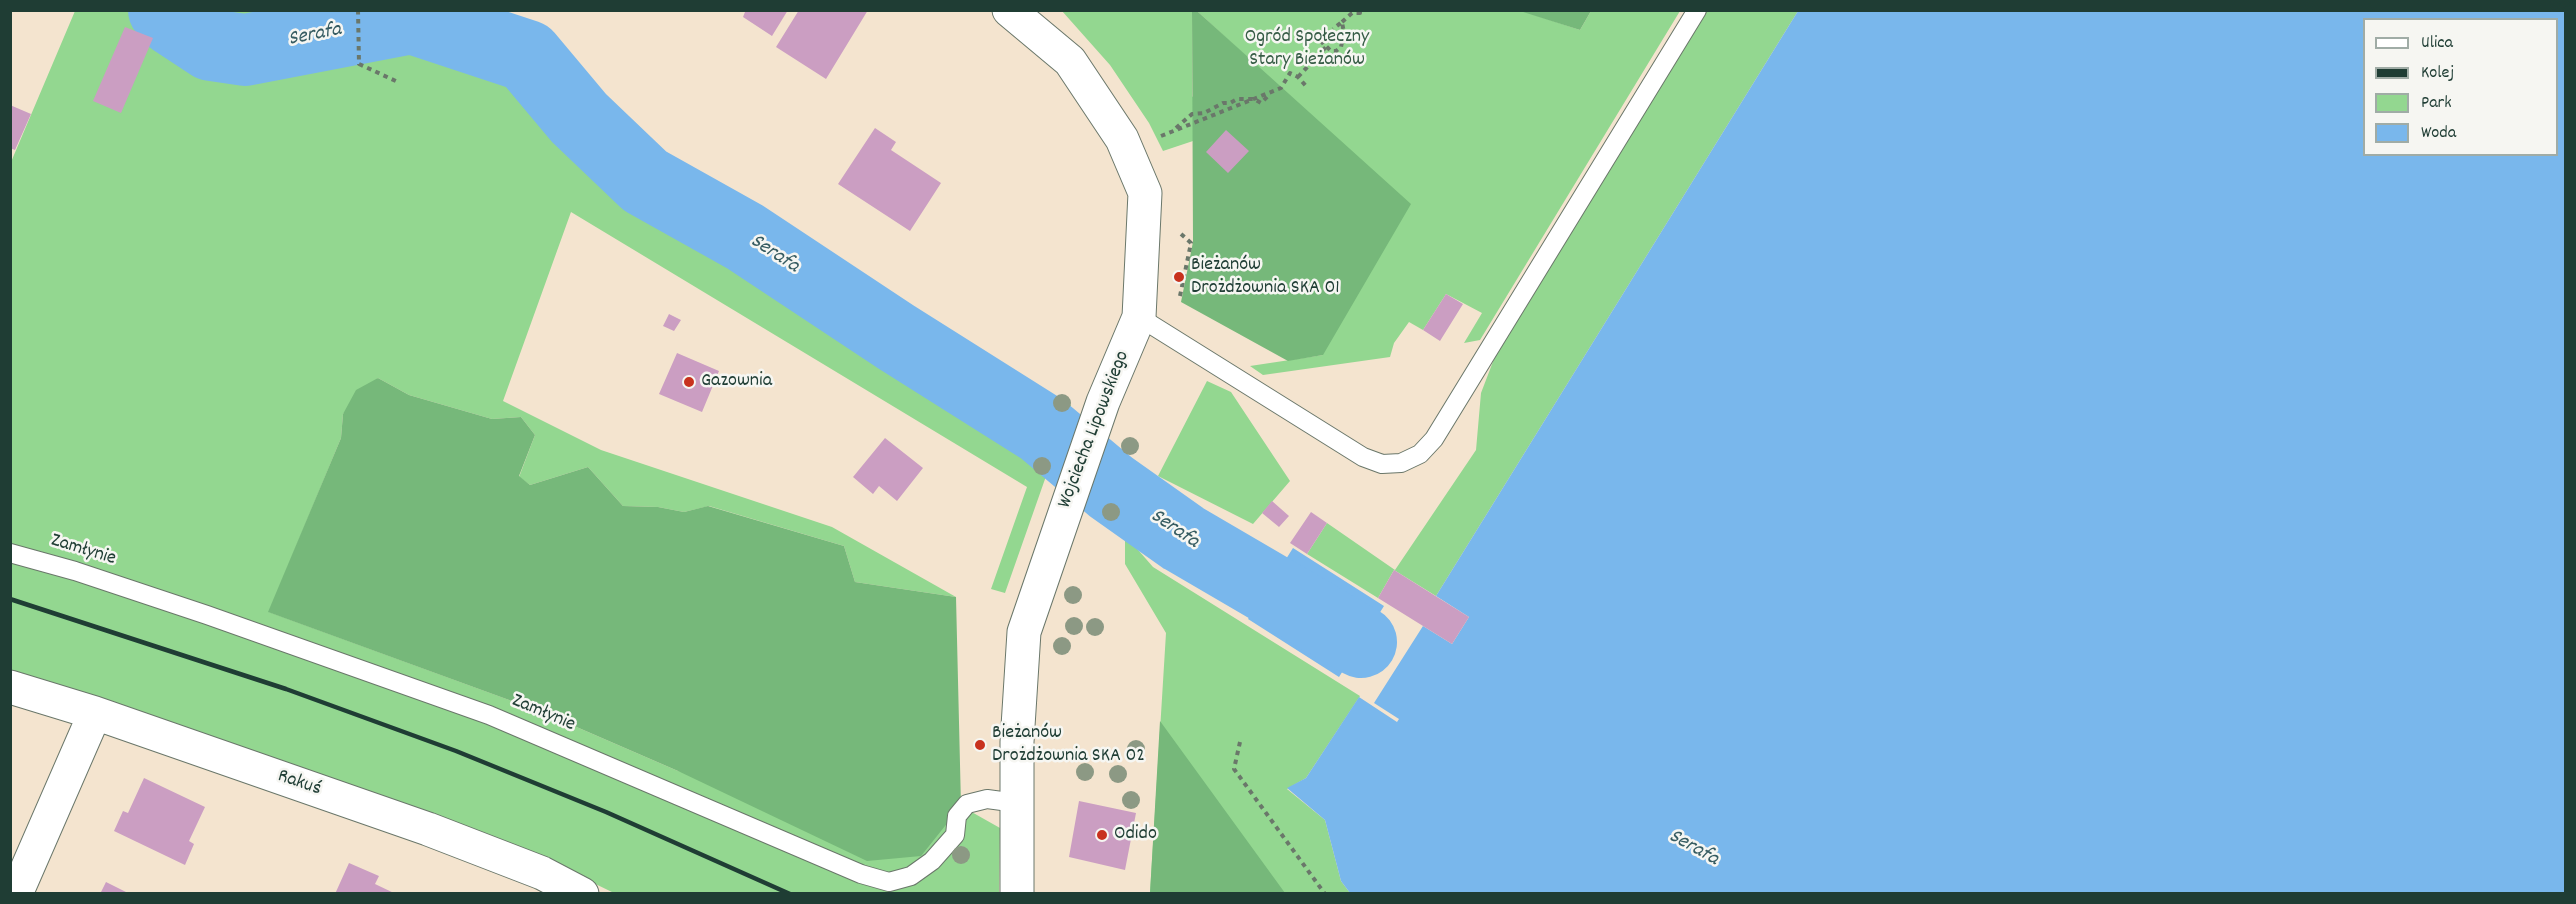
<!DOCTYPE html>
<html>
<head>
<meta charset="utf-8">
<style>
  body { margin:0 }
  #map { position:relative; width:2576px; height:904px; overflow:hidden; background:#f4e4cf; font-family:Dekko,sans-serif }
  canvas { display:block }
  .frame { position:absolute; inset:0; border:12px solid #1f3d34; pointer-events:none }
  .legend { position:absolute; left:2363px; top:18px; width:195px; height:138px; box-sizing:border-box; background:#f6f6f2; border:2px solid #a0aca6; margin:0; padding:8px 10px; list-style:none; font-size:18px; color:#1f3d34 }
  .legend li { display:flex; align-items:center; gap:12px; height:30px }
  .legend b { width:30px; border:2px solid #a0aca6 }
</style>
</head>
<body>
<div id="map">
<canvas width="2576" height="904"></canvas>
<div class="frame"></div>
<ul class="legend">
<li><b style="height:8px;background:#fff"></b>Ulica</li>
<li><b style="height:8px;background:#1f3d34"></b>Kolej</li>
<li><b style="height:16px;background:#93d790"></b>Park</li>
<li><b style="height:16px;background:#79b7ec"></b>Woda</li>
</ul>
</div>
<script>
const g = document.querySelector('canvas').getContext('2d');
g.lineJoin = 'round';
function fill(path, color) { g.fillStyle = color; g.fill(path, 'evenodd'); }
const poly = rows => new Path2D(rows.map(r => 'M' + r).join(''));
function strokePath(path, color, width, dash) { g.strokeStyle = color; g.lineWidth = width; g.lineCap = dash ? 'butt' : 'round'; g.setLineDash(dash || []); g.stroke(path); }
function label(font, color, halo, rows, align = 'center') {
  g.font = font + ' Dekko,sans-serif'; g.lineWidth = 5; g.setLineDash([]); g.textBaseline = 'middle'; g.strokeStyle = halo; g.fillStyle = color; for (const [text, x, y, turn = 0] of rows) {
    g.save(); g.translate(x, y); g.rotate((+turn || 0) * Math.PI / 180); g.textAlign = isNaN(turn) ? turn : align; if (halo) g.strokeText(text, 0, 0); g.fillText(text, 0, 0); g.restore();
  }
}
fill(poly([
  [470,10,529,32,576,64,614,121,659,162,773,224,1039,396,1071,405,1005,593,991,589,1027,487,571,212,503,401,601,450,832,527,956,597,855,582,844,546,709,506,684,512,658,507,623,506,588,467,530,485,519,477,535,435,521,417,492,419,409,395,378,378,343,414,341,438,269,612,542,712,678,771,961,806,1000,828,999,893,614,893,546,860,433,813,11,675,11,162,75,11],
  [1520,10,1580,30,1591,11,1680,11,1480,340,1464,343,1482,313,1446,294,1423,330,1409,322,1394,343,1390,357,1263,375,1250,366,1323,355,1226,130,1163,151,1149,123,1110,65,1062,11,1192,11,1192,97,1249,59,1197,11],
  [1707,11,1798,11,1436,596,1394,570,1378,598,1307,554,1327,523,1395,570,1476,450,1481,393,1494,359],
  [1207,381,1231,392,1290,481,1253,524,1158,476],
  [1125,535,1153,567,1360,696,1306,778,1287,789,1325,820,1341,881,1350,893,1150,893,1166,633,1125,564]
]), '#93d790');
fill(poly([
  [1192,11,1197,11,1411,204,1323,355,1288,361,1181,302,1193,242],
  [1520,11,1591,11,1580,30],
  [378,378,409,395,492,419,521,417,535,435,519,476,530,485,588,467,623,506,658,507,684,512,708,506,844,546,855,582,956,597,961,806,921,856,867,861,678,771,542,712,268,612,341,438,343,414,356,390],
  [1160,721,1285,893,1150,893]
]), '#76b87a');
fill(poly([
  [1798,11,2565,11,2565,893,1350,893,1341,881,1325,820,1287,788,1306,778,1359,697,1397,722,1399,719,1374,703,1423,626,1452,644,1469,617,1436,596],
  [2364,20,2556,20,2556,154,2364,154],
  [1293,548,1384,606,1339,677,1248,619]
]), '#79b7ec');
strokePath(poly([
  [164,10,173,20,211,45,245,50,412,18,527,56,579,118,645,181,745,237,896,337,1042,429,1111,487,1183,538,1361,642]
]), '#79b7ec', 72);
fill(poly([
  [743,10,788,10,772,36,743,17,745,12],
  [799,10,868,10,826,79,776,47],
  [125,27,153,38,121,113,93,101],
  [10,105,31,114,15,150,10,148],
  [875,128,896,142,891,150,941,183,910,231,838,184],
  [1226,130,1249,151,1228,173,1206,152],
  [1446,294,1463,304,1440,341,1423,330],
  [669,314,681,320,674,331,663,326],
  [677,353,719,371,702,412,659,394],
  [885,438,923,468,897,501,879,486,873,494,853,477],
  [1272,501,1289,516,1279,527,1262,513],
  [1311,512,1327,523,1307,554,1290,543],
  [1394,570,1469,617,1452,644,1378,598],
  [144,778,205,807,189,841,194,844,185,865,114,831,123,811,128,813],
  [1079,801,1136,813,1125,870,1069,857],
  [349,863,379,876,375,884,396,894,335,894],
  [106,882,130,894,100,894]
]), '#cb9ec2');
const service = poly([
  [1139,317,1363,457,1382,464,1401,463,1420,454,1434,439,1697,10],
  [10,553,75,571,207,615,489,715,861,874,889,882,911,876,932,861,955,835,957,816,967,804,987,799,1017,803]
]);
const minor = poly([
  [1009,10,1070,61,1122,139,1145,193,1139,317,1103,402,1024,632,1017,742,1017,894],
  [10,687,95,713,428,829,542,873,582,894],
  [16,894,95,713]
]);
strokePath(service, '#6a776a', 20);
strokePath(minor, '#6a776a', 35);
strokePath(poly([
  [358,10,359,64,398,82],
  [1342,22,1352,13,1360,13,1360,10],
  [1298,77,1326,47,1322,42,1331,51,1336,51,1341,47,1344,33,1342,22,1333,29],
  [1176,128,1192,114,1204,113,1223,103,1230,103,1237,99,1254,99,1261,103,1270,94],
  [1161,136,1281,88,1290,73,1298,77,1306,86],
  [1180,296,1191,243,1181,234],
  [1240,742,1234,769,1325,894]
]), '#6a776a', 4, [4.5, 4.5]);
strokePath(service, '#fff', 18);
strokePath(minor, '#fff', 33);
strokePath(poly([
  [10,599,286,689,456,751,606,812,790,894]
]), '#1f3d34', 4.5);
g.fillStyle = '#8c9984';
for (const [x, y] of [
  [1062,403],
  [1130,446],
  [1042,466],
  [1111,512],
  [1073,595],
  [1074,626],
  [1095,627],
  [1062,646],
  [1136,749],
  [1085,772],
  [1118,774],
  [1131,800],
  [961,855]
]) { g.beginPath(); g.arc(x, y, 9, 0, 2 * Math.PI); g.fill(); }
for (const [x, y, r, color] of [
  [1179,277,6,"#c8321e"],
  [689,382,6,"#c8321e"],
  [980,745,6,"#c8321e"],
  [1102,835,6,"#c8321e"]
]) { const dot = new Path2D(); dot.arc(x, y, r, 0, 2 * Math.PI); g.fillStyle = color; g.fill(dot); strokePath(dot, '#f6f6f2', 2); }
label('20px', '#365c46', '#f6f6f2', [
  ["Ogród Społeczny",1307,38],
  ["Stary Bieżanów",1307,61]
]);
label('20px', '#1f3d34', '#f6f6f2', [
  ["Bieżanów",1191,266],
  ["Drożdżownia SKA 01",1191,289],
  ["Gazownia",701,382],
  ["Bieżanów",992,734],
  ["Drożdżownia SKA 02",992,757],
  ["Odido",1114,835]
], 'left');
label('20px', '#1f3d34', '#f6f6f2', [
  ["Wojciecha Lipowskiego",1095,430,-69],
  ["Zamłynie",83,551,17],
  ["Zamłynie",543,714,23],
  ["Rakuś",299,784,19]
]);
label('italic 21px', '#365c62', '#f6f6f2', [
  ["Serafa",315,36,-11],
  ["Serafa",774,255,33],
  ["Serafa",1174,530,34],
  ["Serafa",1693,849,29]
]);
</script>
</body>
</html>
